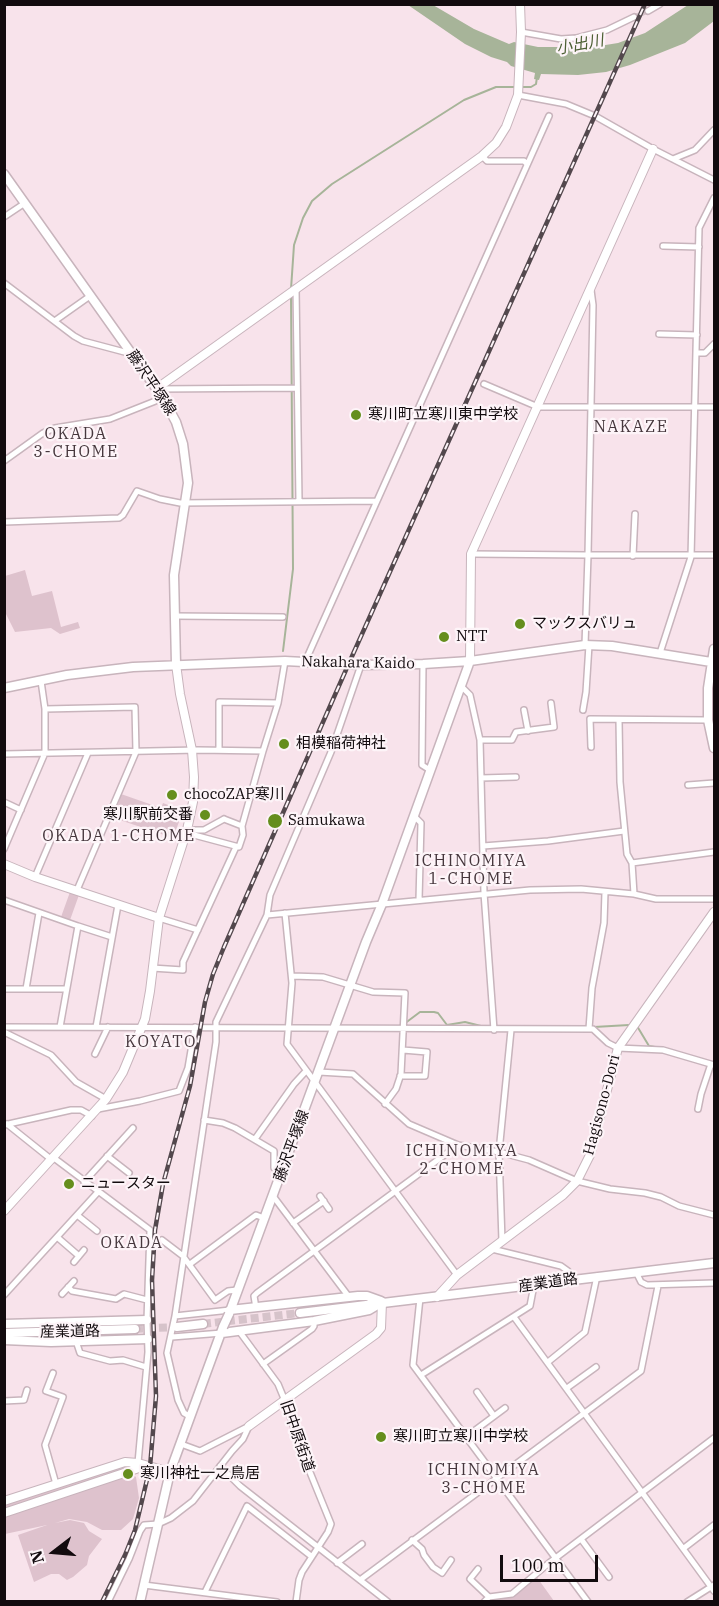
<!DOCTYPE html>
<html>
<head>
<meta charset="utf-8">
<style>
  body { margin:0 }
  #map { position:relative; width:719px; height:1606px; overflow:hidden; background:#f8e3eb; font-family:"IBM Plex Serif",serif }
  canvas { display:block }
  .frame { position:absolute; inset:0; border:6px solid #120b0e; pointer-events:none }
  .north { position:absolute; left:24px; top:1522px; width:60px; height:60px; -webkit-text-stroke:4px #fdf4f8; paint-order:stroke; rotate:254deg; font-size:16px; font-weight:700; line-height:24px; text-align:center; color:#120b0e }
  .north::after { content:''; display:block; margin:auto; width:21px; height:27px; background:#120b0e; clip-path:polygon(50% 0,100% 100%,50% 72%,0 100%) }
  .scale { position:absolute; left:500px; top:1555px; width:98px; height:27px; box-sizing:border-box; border:3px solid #120b0e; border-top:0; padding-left:8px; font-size:18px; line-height:21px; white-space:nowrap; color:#120b0e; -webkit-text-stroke:4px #fdf4f8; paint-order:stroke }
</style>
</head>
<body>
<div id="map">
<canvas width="719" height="1606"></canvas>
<div class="frame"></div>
<div class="north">N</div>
<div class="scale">100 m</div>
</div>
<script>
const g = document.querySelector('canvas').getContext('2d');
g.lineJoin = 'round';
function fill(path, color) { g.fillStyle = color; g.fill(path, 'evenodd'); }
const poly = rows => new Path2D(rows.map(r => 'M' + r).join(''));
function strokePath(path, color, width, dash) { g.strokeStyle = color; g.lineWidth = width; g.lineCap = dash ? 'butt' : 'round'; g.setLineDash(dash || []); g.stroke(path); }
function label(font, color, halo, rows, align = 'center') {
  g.font = font + ' "IBM Plex Serif","Noto Sans JP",serif'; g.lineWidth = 4.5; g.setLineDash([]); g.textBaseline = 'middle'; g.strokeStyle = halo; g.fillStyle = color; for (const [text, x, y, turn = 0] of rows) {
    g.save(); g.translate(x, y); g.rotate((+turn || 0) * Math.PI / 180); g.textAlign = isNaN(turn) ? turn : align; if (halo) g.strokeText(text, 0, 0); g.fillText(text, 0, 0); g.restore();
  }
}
fill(poly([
  [25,570,32,596,52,591,61,627,78,622,80,628,60,634,51,628,15,632,5,612,5,576],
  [121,794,161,808,163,803,183,811,173,838,114,818],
  [70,892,79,895,70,920,61,917],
  [121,1465,136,1477,139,1498,133,1519,121,1530,102,1530,87,1522,69,1519,55,1523,70,1520,84,1523,89,1531,102,1539,89,1556,87,1565,73,1577,67,1580,59,1574,51,1574,34,1582,18,1535,47,1525,5,1534,5,1502],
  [536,1576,554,1601,487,1602,491,1598,513,1596]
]), '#dec2cd');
fill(poly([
  [408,5,433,5,474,29,509,44,514,42,538,47,593,47,618,43,645,33,688,5,714,5,714,21,685,43,630,65,606,72,578,75,541,74,539,80,534,79,535,73,511,66,507,62,491,57,465,44]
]), '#a7b499');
strokePath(poly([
  [291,289,294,245,303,218,312,201,332,184,464,100,496,87,531,87,536,84,537,77],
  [283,651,293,569,291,295],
  [404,1024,420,1012,434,1012,438,1013,447,1025,465,1022,481,1026],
  [637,1026,649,1046,655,1047],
  [594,1027,629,1025]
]), '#a7b499', 2);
strokePath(poly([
  [634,17,648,11]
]), '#d6c3ca', 5, [5, 2.5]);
strokePath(poly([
  [203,1324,300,1313],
  [135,1329,177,1327]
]), '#d6c3ca', 8, [8, 4]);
const street = poly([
  [648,11,660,4],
  [521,32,561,39,576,38,607,30,634,17],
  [518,95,566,104,595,116,653,149,714,180],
  [482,156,487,161,524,161,527,164],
  [673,159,695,150,714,130],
  [4,217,25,203],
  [663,246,699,247],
  [4,283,74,336,83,341,132,354],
  [296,288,299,501],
  [591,290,593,305,588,555,714,555],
  [56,320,90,296],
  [659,334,697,335],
  [696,353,705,353,714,344],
  [484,384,538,407,714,407],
  [156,389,297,388],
  [4,461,43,433,55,428,110,419,163,398],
  [4,522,119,518,123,515,137,491,160,499,180,503,376,501],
  [471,554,588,555,585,645],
  [633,556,635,514],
  [174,616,283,617],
  [660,653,691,557,699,228,714,198],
  [305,662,549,116],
  [423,664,422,765,430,770],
  [461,686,470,695,480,740,484,893,494,1030],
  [45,709,135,707,136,752,77,890],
  [524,710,528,731],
  [583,710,586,692,589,645],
  [619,720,620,782,627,854,632,863,634,894],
  [480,740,512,740,516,732,554,727,551,703],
  [591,747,590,719,708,720],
  [219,750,219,702,278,703],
  [4,754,198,750,263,751,278,703,285,661],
  [481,778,516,777],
  [688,785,714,783],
  [4,802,21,810],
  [414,816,421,823,419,900],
  [224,819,242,826,243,835,239,847,194,835,187,830,204,830,224,819],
  [242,826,263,751],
  [483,846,548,841,624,831],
  [4,849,45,753,45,709,41,681],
  [632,863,714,852],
  [35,877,88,753],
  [4,900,78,926,60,1027],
  [285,913,292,983,287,1044,457,1275],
  [267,915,530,890,581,889,634,894,656,899,714,899],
  [159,918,198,930],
  [78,926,112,937],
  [152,968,183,970,183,962,236,847],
  [292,976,323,977,373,992,405,993,401,1074,396,1089,385,1104],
  [4,989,66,989],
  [26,989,39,913],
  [4,1027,593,1029,608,1043,618,1048,663,1050,714,1065],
  [96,1027,118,905],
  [589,1029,592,988,604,923,605,892],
  [4,1032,51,1055,76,1082,106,1099],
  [95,1054,108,1027],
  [319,1072,353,1074,409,1124,458,1145,499,1152,529,1160,577,1181,610,1189,645,1193,661,1197,679,1206,714,1215],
  [400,1076,425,1076,427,1052,403,1050],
  [98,1109,140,1101,179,1091,188,1068,195,1027],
  [698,1109,701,1094,711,1064],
  [204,1120,223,1123,235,1128,274,1151,274,1168,282,1172],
  [7,1124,52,1160],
  [4,1125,71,1110,81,1110,92,1116],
  [255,1139,294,1084,306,1071],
  [107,1156,129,1173],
  [54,1158,150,1230,147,1320,148,1352,138,1463],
  [84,1182,133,1128],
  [273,1196,349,1297],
  [320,1196,329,1209],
  [77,1215,97,1231],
  [293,1223,324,1201],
  [57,1237,79,1256],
  [162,1240,183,1256,215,1300,228,1291,237,1290],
  [502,1241,499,1152,511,1030],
  [492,1249,561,1266,568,1271,572,1280],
  [74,1262,84,1250],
  [190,1264,256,1215,264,1218],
  [636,1272,641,1282,647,1285,714,1283],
  [68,1287,72,1291,116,1299,124,1294,147,1300],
  [62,1294,74,1281],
  [4,1295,98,1192],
  [420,1298,413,1365,588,1602],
  [256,1308,254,1296,257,1293,458,1145],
  [175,1316,230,1310],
  [514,1317,714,1591],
  [239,1331,278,1384,285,1401,303,1455,331,1524,328,1532,302,1572,299,1580,296,1602],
  [172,1337,222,1333],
  [76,1341,80,1353,110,1361,123,1360,146,1367],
  [548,1362,585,1332,597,1276],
  [263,1364,312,1329,314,1326,314,1321],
  [53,1373,46,1391,63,1397,45,1445,56,1484],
  [421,1375,530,1306,534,1285],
  [567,1388,596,1367],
  [477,1392,494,1416],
  [4,1401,24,1400,27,1390],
  [191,1417,184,1413,178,1400,167,1353,175,1316,216,1042,216,1022,267,915,270,895,331,752,361,665],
  [466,1437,505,1408],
  [181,1444,200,1451,249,1426],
  [220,1466,240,1486,388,1602],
  [581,1539,609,1577],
  [412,1540,422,1549,424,1555,433,1567,442,1573,451,1560],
  [684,1548,714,1525],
  [337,1563,362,1544],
  [478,1569,470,1579,489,1597],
  [360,1580,641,1371,658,1286],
  [144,1585,277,1602],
  [205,1592,247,1506,311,1556],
  [108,1602,129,1559,140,1531,144,1525,158,1524,171,1518,193,1501,232,1451,243,1439,249,1426],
  [484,1602,489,1597,512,1594,549,1563,714,1438],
  [687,1602,714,1585]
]);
const secondary = poly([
  [156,389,482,156,496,143,506,127,518,95,521,32,520,4],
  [470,661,471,554,653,149],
  [4,864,35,877,159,918],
  [4,1211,106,1099,123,1072,145,1019,150,991,159,918,187,830,193,802,194,777,192,750,180,694,176,664],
  [437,1297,457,1275,563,1195,577,1181,590,1155,618,1048,714,912],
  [249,1426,376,1334,381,1328,382,1302],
  [4,1501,125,1462,138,1463,170,1472],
  [4,1513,145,1466]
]);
const primary = poly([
  [4,174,163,398,176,422,183,444,188,483,174,575,176,664],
  [714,649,708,688,708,720,714,748],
  [4,688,67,675,133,667,285,661,361,665,423,664,470,661,585,645,612,646,711,662],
  [230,1310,358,1296,367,1296,381,1301],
  [300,1313,714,1263],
  [229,1314,366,942,382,904,470,661],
  [4,1324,147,1320],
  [177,1327,203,1324],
  [4,1333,135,1329],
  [222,1333,314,1321,369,1310,379,1304],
  [4,1340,51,1342,148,1339],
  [140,1602,170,1472,223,1327]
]);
strokePath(street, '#c8b4bc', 8);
strokePath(secondary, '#c8b4bc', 10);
strokePath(primary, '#c8b4bc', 11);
strokePath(street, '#fff', 5);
strokePath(secondary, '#fff', 8);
strokePath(primary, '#fff', 8);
const rail = poly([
  [102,1602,125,1555,135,1530,150,1467,156,1396,152,1280,155,1230,163,1184,190,1086,205,1002,213,974,224,947,349,663,645,4]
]);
strokePath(rail, '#53484d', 4.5);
strokePath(rail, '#fdf4f8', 2, [7]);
const primaryBridge = poly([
  [223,1327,229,1314]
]);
strokePath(primaryBridge, '#c8b4bc', 11, []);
strokePath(primaryBridge, '#fff', 8);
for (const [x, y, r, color] of [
  [356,415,6,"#658e1d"],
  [520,624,6,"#658e1d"],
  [444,637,6,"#658e1d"],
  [284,744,6,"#658e1d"],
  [172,795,6,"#658e1d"],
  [205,815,6,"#658e1d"],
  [275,821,8,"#658e1d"],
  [69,1184,6,"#658e1d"],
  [381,1437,6,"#658e1d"],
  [128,1474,6,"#658e1d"]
]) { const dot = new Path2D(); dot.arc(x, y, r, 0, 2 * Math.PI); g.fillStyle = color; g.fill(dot); strokePath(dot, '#fdf4f8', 2); }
label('15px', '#120b0e', '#fdf4f8', [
  ["藤沢平塚線",151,383,56],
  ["Nakahara Kaido",358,663,1],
  ["Hagisono-Dori",602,1105,-75],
  ["藤沢平塚線",292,1146,-70],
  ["産業道路",548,1283,-8],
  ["産業道路",70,1332,-1],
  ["旧中原街道",297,1436,71]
]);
label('15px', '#120b0e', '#fdf4f8', [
  ["寒川町立寒川東中学校",368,415],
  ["マックスバリュ",532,624],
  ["NTT",456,637],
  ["相模稲荷神社",296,744],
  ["chocoZAP寒川",184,795],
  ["寒川駅前交番",193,815,"right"],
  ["Samukawa",288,821],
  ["ニュースター",81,1184],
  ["寒川町立寒川中学校",393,1437],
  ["寒川神社一之鳥居",140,1474]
], 'left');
label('italic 16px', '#4c5f33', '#fdf4f8', [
  ["小出川",580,45,-11]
]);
g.letterSpacing = '1.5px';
label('16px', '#46373d', '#fdf4f8', [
  ["NAKAZE",631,427],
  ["OKADA",76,434],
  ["3-CHOME",76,452],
  ["OKADA 1-CHOME",119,836],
  ["ICHINOMIYA",471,861],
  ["1-CHOME",471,879],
  ["KOYATO",161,1042],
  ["ICHINOMIYA",462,1151],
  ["2-CHOME",462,1169],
  ["OKADA",132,1243],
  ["ICHINOMIYA",484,1470],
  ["3-CHOME",484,1488]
]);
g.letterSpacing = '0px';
</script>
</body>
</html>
